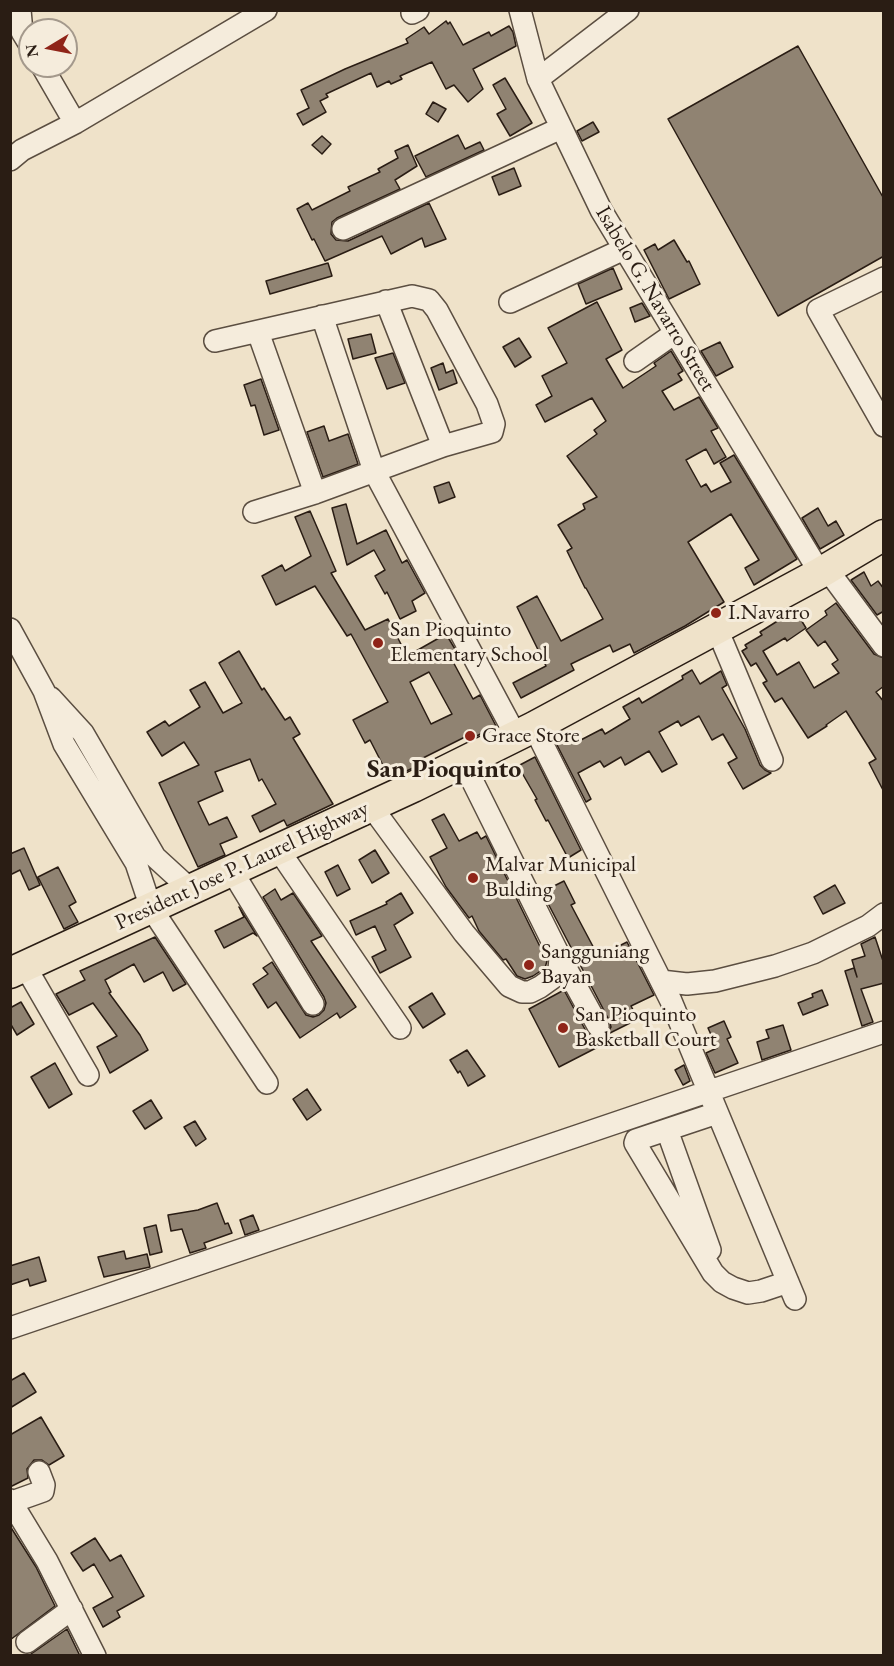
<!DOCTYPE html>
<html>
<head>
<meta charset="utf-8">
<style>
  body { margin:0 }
  #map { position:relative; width:894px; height:1666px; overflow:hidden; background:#efe2c9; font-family:"EB Garamond",serif }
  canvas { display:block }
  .frame { position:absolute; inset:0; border:12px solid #2a1d14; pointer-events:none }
  .north { position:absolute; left:18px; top:18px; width:60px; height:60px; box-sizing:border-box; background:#f5ecdc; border:2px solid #a4998c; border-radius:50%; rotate:260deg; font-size:16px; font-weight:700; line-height:24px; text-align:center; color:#2a1d14 }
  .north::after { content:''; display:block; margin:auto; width:21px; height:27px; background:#8f2418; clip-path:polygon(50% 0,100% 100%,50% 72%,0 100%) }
</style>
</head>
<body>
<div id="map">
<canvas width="894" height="1666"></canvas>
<div class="frame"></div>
<div class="north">N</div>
</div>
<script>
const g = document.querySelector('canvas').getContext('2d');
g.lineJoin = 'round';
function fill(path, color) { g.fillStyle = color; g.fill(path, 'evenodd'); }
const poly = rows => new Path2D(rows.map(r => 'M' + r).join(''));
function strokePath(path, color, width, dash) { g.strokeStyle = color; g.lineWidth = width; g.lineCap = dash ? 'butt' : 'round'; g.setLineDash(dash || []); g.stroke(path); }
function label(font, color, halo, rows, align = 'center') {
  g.font = font + ' "EB Garamond",serif'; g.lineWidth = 6; g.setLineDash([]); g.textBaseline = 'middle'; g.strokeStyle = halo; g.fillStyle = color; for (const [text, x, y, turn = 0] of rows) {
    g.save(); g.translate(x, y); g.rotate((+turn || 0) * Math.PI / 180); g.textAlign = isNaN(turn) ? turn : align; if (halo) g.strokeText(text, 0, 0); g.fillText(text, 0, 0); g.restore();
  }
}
const building = poly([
  [446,21,448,24,450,22,463,45,489,32,491,36,509,26,513,32,516,46,473,69,483,89,468,102,454,85,446,89,432,62,400,76,402,79,391,84,389,81,377,87,371,73,326,94,328,97,320,101,326,112,303,125,297,114,309,108,301,90,345,69,408,43,406,39,424,27,429,34,446,21],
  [798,46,884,199,884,256,778,316,668,119,798,46],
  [505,78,532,123,510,136,497,114,506,109,493,85,505,78],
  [433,102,446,109,438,122,426,114,433,102],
  [593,122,599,132,582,141,577,131,593,122],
  [458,135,465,149,480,142,484,150,426,177,415,156,458,135],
  [322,136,331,144,322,154,312,145,322,136],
  [408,145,417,166,395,180,400,189,337,218,332,222,331,234,336,240,348,241,429,203,446,239,425,247,422,238,391,254,382,236,325,261,314,239,312,240,297,209,308,203,312,210,350,191,348,187,380,172,378,169,398,158,395,151,408,145],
  [514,168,521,186,499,195,492,177,514,168],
  [674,240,687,262,689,261,700,284,669,299,644,250,655,244,658,250,674,240],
  [328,263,332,276,270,294,266,281,328,263],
  [613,268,622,289,586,304,578,284,613,268],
  [597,302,622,350,606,359,623,388,656,366,654,363,671,351,683,371,678,374,682,380,662,391,674,410,699,397,718,428,711,431,726,457,714,464,706,449,686,460,701,487,706,484,711,492,731,482,720,463,734,455,797,559,754,585,745,568,759,560,731,514,688,542,724,602,685,626,634,653,630,644,613,652,610,645,571,664,574,670,521,698,513,683,546,666,517,607,537,596,561,641,603,619,586,588,585,588,567,551,572,548,558,525,585,509,583,504,597,497,567,456,597,434,594,430,606,421,592,398,545,422,536,405,552,396,542,376,567,363,548,328,597,302],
  [642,303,650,316,635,322,630,308,642,303],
  [371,334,376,353,353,359,348,339,371,334],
  [519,338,531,357,515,367,503,347,519,338],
  [720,342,733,367,716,376,701,351,720,342],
  [393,353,405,383,387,389,375,358,393,353],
  [443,363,446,373,453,370,457,383,439,390,431,368,443,363],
  [261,379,279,430,264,435,255,405,251,406,244,385,261,379],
  [324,426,329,441,348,434,358,464,323,477,307,432,324,426],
  [449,482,455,497,439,503,434,487,449,482],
  [346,504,357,544,386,530,402,563,407,560,425,593,412,601,416,611,400,619,387,592,385,594,375,576,385,570,374,550,347,565,332,508,346,504],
  [818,508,828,526,836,521,844,535,820,549,802,518,818,508],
  [310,511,336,571,331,573,365,630,388,619,405,652,407,651,409,655,446,634,458,654,451,658,473,699,480,695,496,726,467,741,465,737,415,762,417,766,390,779,370,740,365,743,353,720,388,702,351,634,347,636,315,586,276,605,262,576,282,565,285,571,311,556,295,517,310,511],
  [429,672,452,714,431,724,410,682,429,672],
  [864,572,871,586,878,581,884,589,884,611,877,615,851,580,864,572],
  [836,603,874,654,884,658,884,686,876,692,884,702,884,792,869,763,876,759,846,711,826,725,827,726,808,738,782,698,775,702,763,683,767,681,756,663,751,666,742,651,747,648,745,645,762,635,760,632,795,610,806,628,787,641,785,638,763,651,777,675,799,662,814,688,839,673,832,664,838,660,825,641,818,646,806,630,827,615,825,611,836,603],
  [239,651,262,690,264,688,285,720,290,717,300,734,293,738,333,804,287,826,284,820,260,832,252,816,276,804,262,779,259,781,250,759,215,772,223,791,198,802,209,825,227,817,237,837,220,844,225,855,198,867,159,783,199,765,184,742,162,756,147,732,165,721,169,726,200,707,190,690,205,682,223,713,242,703,219,663,239,651],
  [692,670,700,684,721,671,727,685,722,688,745,729,760,765,765,770,771,773,743,789,728,763,737,758,723,734,712,740,699,716,681,726,678,721,659,732,677,764,662,772,649,751,625,765,621,757,604,767,600,761,578,773,591,799,586,802,556,743,570,735,575,743,602,729,605,734,630,719,623,707,639,698,642,703,683,679,682,676,692,670],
  [535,757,581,850,568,858,548,820,546,821,535,800,537,799,518,766,535,757],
  [444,814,459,841,477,832,481,839,486,836,547,961,545,968,533,976,525,979,517,976,506,959,503,960,479,931,472,916,469,918,446,887,430,857,447,848,432,820,444,814],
  [24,848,40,885,29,890,20,870,10,875,10,854,24,848],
  [375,850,389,873,372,883,359,860,375,850],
  [338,865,350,889,337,896,325,872,338,865],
  [58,867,76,902,69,906,78,922,64,929,38,877,58,867],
  [564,881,575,903,571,905,597,954,604,951,605,953,627,942,654,995,631,1006,638,1019,606,1035,611,1027,609,1020,542,892,564,881],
  [835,885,845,903,823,914,814,897,835,885],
  [275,889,281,900,293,893,322,936,311,941,356,1007,340,1018,337,1013,300,1038,276,1002,268,1008,253,984,268,974,263,968,272,962,306,1015,313,1017,319,1015,324,1010,326,1003,324,997,263,897,275,889],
  [401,893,413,913,394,925,411,957,380,973,372,957,386,950,375,926,356,935,350,921,387,904,386,902,401,893],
  [239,907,257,936,253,933,224,948,215,931,244,917,239,907],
  [155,937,186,984,173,991,163,972,144,982,134,964,105,980,111,992,109,993,140,1035,148,1050,110,1073,97,1047,117,1036,93,1003,69,1015,56,994,85,980,80,971,155,937],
  [875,937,884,964,884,983,861,989,873,1022,862,1026,845,971,854,968,857,977,852,960,865,956,861,944,875,937],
  [564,990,587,1033,592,1037,601,1038,595,1041,598,1047,559,1067,529,1009,564,990],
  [822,990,828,1005,803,1015,798,1003,813,997,812,994,822,990],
  [432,993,445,1014,423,1028,409,1007,432,993],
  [21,1002,34,1024,17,1035,10,1023,10,1008,21,1002],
  [724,1021,731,1037,727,1039,738,1063,715,1073,706,1053,717,1048,708,1028,724,1021],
  [783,1025,791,1050,762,1060,757,1042,769,1038,766,1030,783,1025],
  [467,1050,485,1076,468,1086,460,1071,458,1073,450,1060,467,1050],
  [55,1063,72,1094,49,1108,31,1077,55,1063],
  [684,1065,690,1081,683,1085,675,1070,684,1065],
  [307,1089,321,1110,307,1120,293,1099,307,1089],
  [151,1100,162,1118,145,1129,133,1111,151,1100],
  [195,1121,206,1139,196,1146,184,1127,195,1121],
  [217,1203,225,1224,228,1223,232,1233,204,1243,206,1248,190,1253,182,1229,171,1231,168,1215,198,1210,217,1203],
  [253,1215,259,1230,245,1235,240,1220,253,1215],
  [156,1225,162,1252,150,1255,144,1228,156,1225],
  [124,1251,126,1259,147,1254,150,1267,104,1277,98,1257,124,1251],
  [39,1257,46,1281,30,1286,28,1279,10,1285,10,1266,39,1257],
  [24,1373,36,1392,10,1408,10,1381,24,1373],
  [41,1417,64,1456,49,1465,42,1460,34,1460,27,1469,28,1478,10,1487,10,1435,41,1417],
  [10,1526,36,1567,55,1606,10,1640,10,1526],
  [95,1538,110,1561,121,1555,144,1596,117,1611,120,1617,103,1627,93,1608,113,1597,94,1564,83,1571,71,1553,95,1538],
  [67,1629,80,1656,32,1656,31,1654,67,1629]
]);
fill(building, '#908372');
strokePath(building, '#2a1d14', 1.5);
const minor = poly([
  [20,10,22,32,30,45],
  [520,10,538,79,601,210,820,573],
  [412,13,418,10],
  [42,66,75,123],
  [538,79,628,10],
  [10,160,22,150,75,123,266,10],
  [343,229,561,128],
  [884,278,818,310,884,426],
  [386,301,443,446],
  [510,302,624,249],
  [322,316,374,471,516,736],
  [258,332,315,493],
  [215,341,412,296,429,300,437,310,487,404,494,424,492,432,443,446,315,493,254,512],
  [635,361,675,333],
  [827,569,884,646],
  [10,629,44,691,64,744,136,863,151,908,267,1083],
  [717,629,772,760],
  [51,698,83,733,155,857,190,889],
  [534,727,671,1001,795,1299],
  [463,762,560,957,598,1026],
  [371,806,464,933,509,986,522,992,530,992,540,987,554,977,559,970,560,957],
  [278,849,400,1028],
  [232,871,313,1004],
  [25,966,88,1075],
  [661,981,687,984,715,981,775,966,813,953,868,926,884,914],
  [717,1113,636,1140,635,1143,713,1273,722,1282,733,1288,748,1293,761,1291,788,1282],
  [667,1130,710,1250],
  [10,1328,884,1032],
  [10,1500,47,1561,95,1656],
  [12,1502,43,1491,44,1485,39,1472],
  [27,1642,72,1609]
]);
const highway = poly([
  [10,973,413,787,534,727,820,573,884,535]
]);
strokePath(minor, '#5b4e41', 24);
strokePath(highway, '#2a1d14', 33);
strokePath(minor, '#f5ecdc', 21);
strokePath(highway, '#efe2c9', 30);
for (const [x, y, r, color] of [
  [716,613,6,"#8f2418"],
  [378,643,6,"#8f2418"],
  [470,736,6,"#8f2418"],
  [473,878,6,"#8f2418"],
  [529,965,6,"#8f2418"],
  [563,1028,6,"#8f2418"]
]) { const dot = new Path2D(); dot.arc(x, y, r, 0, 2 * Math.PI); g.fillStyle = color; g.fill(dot); strokePath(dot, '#f5ecdc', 2); }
label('22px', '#2a1d14', '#f5ecdc', [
  ["Isabelo G. Navarro Street",655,299,59],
  ["President Jose P. Laurel Highway",242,866,-25]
]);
label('22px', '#2a1d14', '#f5ecdc', [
  ["I.Navarro",728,613],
  ["San Pioquinto",390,630],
  ["Elementary School",390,655],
  ["Grace Store",482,736],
  ["Malvar Municipal",485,865],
  ["Bulding",485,890],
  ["Sangguniang",541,952],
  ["Bayan",541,977],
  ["San Pioquinto",575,1015],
  ["Basketball Court",575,1040]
], 'left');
label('bold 26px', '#2a1d14', '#f5ecdc', [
  ["San Pioquinto",444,770]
]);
</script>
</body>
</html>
